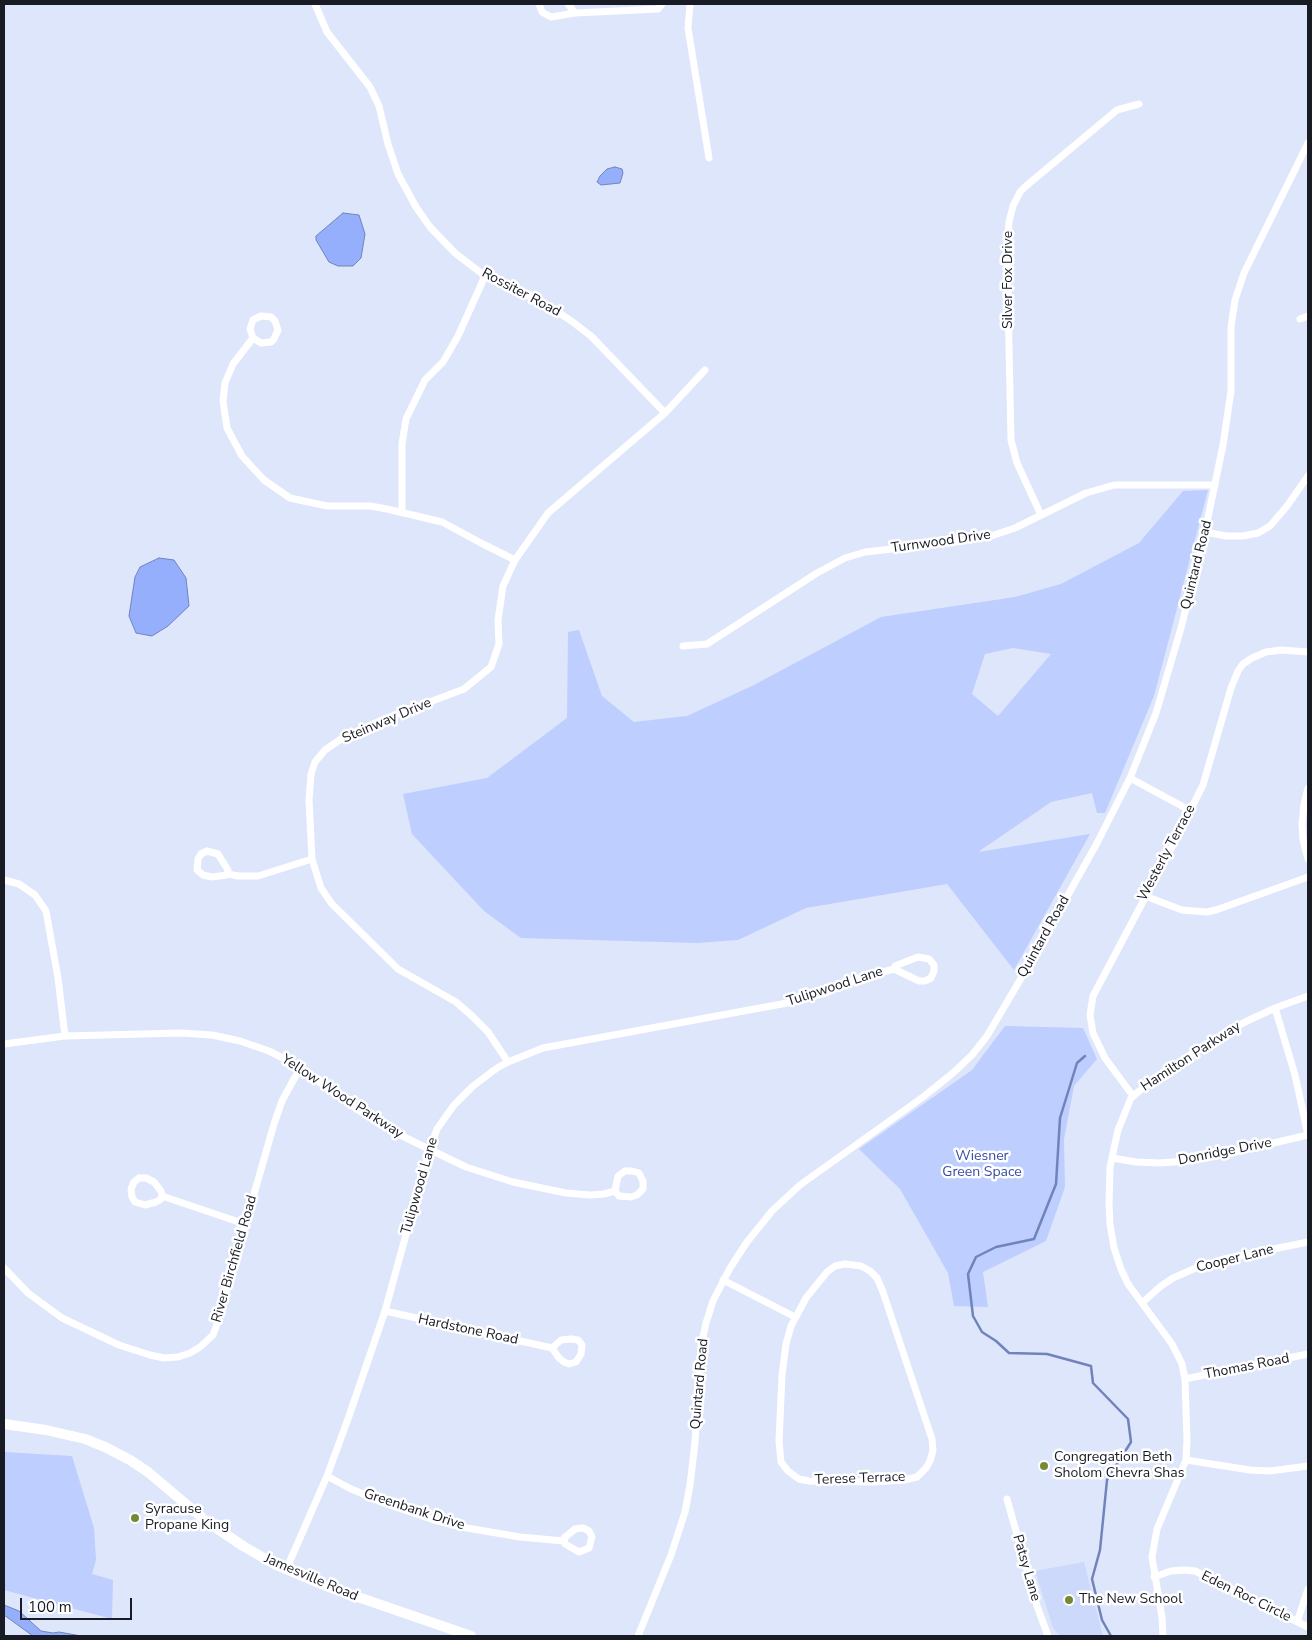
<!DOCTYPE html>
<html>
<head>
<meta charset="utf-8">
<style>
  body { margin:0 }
  #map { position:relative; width:1312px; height:1640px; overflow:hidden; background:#dee6fb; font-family:"Nunito Sans",sans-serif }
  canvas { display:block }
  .frame { position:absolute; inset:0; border:5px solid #181b24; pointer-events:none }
  .scale { position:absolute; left:20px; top:1598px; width:112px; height:22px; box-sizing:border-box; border:2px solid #181b24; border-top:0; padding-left:6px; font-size:15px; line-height:18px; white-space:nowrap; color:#181b24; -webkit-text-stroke:4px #fff; paint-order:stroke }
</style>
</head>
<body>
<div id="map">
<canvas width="1312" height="1640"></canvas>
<div class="frame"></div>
<div class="scale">100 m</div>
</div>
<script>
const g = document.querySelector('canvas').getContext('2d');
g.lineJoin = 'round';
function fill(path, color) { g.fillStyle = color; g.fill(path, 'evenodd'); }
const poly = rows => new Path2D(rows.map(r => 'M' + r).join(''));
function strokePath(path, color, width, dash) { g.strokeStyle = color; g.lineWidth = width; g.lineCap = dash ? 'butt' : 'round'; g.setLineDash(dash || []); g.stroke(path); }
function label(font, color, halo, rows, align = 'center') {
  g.font = font + ' "Nunito Sans",sans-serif'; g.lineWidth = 5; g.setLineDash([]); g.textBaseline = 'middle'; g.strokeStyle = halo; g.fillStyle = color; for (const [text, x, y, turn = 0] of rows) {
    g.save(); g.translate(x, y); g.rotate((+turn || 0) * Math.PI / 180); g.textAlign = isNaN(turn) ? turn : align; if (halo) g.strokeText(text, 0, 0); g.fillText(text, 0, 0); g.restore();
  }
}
fill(poly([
  [1084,1562,1103,1636,1060,1636,1053,1628,1035,1571]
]), '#cdd9fa');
fill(poly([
  [1208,490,1154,696,1105,813,1097,813,1092,793,1051,802,978,852,1090,834,1014,970,947,884,806,908,738,940,697,943,521,938,484,911,412,834,403,794,487,778,567,718,568,632,579,630,602,696,634,722,687,716,754,685,881,617,1015,597,1061,584,1139,543,1183,491],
  [1013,648,1051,654,998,716,972,694,985,654],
  [1005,1026,1083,1028,1097,1059,1074,1086,1064,1139,1065,1187,1046,1241,983,1272,988,1307,954,1306,948,1273,900,1189,859,1149,972,1070],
  [4,1452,72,1456,94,1528,96,1560,92,1574,113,1580,112,1619,4,1590]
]), '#becefe');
const water = poly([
  [615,167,622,169,623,173,620,183,601,185,597,182,600,176,607,169,615,167],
  [343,213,359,215,365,234,361,258,353,266,338,266,329,262,316,240,316,236,343,213],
  [159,558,174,560,186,578,189,606,168,626,152,636,136,633,129,616,135,577,140,567,159,558],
  [4,1605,19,1611,41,1631,53,1633,59,1632,81,1636,33,1636,4,1615,4,1605]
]);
fill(water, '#96affc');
strokePath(water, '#7083bb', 1);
strokePath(poly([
  [1085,1056,1077,1063,1060,1118,1056,1184,1034,1239,996,1247,976,1257,968,1274,973,1316,982,1332,996,1341,1009,1353,1047,1354,1091,1366,1093,1383,1128,1419,1131,1442,1107,1480,1100,1550,1092,1579,1102,1620,1111,1636]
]), '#7083bb', 2.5);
strokePath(poly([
  [315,4,327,32,370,87,379,106,388,144,398,174,416,207,430,227,455,253,485,276,545,304,570,320,591,336,665,413],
  [539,4,542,12,551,17,575,13,658,9,662,4],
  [568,4,575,13],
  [690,4,688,28,709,158],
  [1300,319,1308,316],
  [253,338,261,343,271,342,274,339,278,330,275,321,271,317,261,316,253,320,250,329,253,338,233,364,225,383,223,401,227,428,242,456,264,480,290,498,327,506,370,506,387,509,442,522,481,543,515,560],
  [402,512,402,444,406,419,425,380,443,362,458,336,485,276],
  [1041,515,1017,463,1011,440,1007,251,1009,222,1013,206,1020,192,1026,186,1117,110,1139,104],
  [1205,532,1226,536,1243,536,1258,533,1270,526,1287,506,1308,476],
  [683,646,707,644,817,573,845,558,865,552,946,543,988,537,1015,528,1086,493,1114,485,1215,485],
  [1130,778,1191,811],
  [1308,788,1304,804,1302,825,1303,840,1308,859],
  [207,851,218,854,228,870,227,875,212,877,203,875,197,870,198,859,201,854,207,851],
  [228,874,238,876,258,876,312,859],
  [4,880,19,884,35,895,46,911,58,978,65,1036],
  [1145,896,1182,910,1207,912,1216,910,1308,877],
  [918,957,929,959,934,965,934,971,931,978,925,981,919,981,894,969,895,966,918,957],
  [1275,1008,1295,1075,1308,1135],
  [4,1044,65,1036,181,1033,212,1035,240,1041,269,1051,291,1062,361,1112,400,1135,466,1167,513,1182,566,1193,590,1195,604,1194,615,1191],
  [508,1062,488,1032,471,1015,456,1002,398,969,332,904,321,888,312,859,309,800,311,774,315,762,325,750,341,739,382,720,464,689,491,667,499,644,498,620,503,586,515,560,548,513,665,413,705,370],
  [1133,1096,1105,1058,1093,1033,1090,1015,1093,996,1173,845,1203,785,1231,688,1238,671,1243,664,1252,658,1266,652,1281,650,1308,652],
  [1112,1158,1136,1162,1159,1163,1188,1161,1226,1154,1308,1135],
  [625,1171,632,1171,639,1173,643,1181,643,1189,637,1195,631,1197,619,1196,615,1191,618,1176,625,1171],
  [139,1178,146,1178,154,1182,161,1191,162,1196,161,1199,156,1202,145,1205,135,1202,132,1197,131,1189,134,1182,139,1178],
  [162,1196,245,1224],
  [845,1264,861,1266,870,1271,877,1278,883,1292,932,1439,933,1450,930,1461,926,1468,917,1477,904,1480,873,1482,809,1481,799,1479,788,1471,781,1462,779,1441,782,1375,786,1344,791,1326,806,1298,827,1272,835,1266,845,1264],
  [4,1268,28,1293,62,1318,119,1345,150,1355,164,1358,178,1357,190,1353,200,1347,213,1335,216,1327,274,1124,282,1101,295,1077,302,1069],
  [723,1280,795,1317],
  [1142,1303,1161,1286,1173,1278,1198,1267,1224,1259,1308,1242],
  [385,1311,552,1348],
  [571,1339,578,1340,582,1345,581,1354,576,1362,569,1364,564,1362,559,1358,552,1348,561,1340,571,1339],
  [1185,1379,1308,1354],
  [1186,1460,1250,1470,1270,1471,1308,1466],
  [327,1476,349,1488,384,1503,434,1520,467,1528,520,1537,564,1541],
  [1007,1499,1037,1606,1048,1636],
  [583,1528,589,1531,592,1537,589,1548,579,1552,565,1544,564,1538,575,1529,583,1528],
  [286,1570,327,1476,348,1419,385,1311,429,1151,437,1129,454,1105,473,1086,497,1068,508,1062,543,1048,798,1001,826,993,856,979,894,969],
  [1154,1577,1171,1571,1184,1570,1195,1571,1308,1627],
  [1297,1622,1308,1589],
  [638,1636,671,1555,685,1512,690,1485,695,1442,701,1346,706,1323,713,1301,730,1268,747,1242,772,1211,800,1185,923,1097,953,1073,972,1055,987,1036,1023,975,1096,845,1130,778,1156,713,1181,628,1205,532,1223,445,1231,391,1231,327,1235,300,1244,273,1308,143],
  [1163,1636,1162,1617,1152,1557,1157,1529,1186,1460,1187,1440,1185,1379,1182,1364,1172,1344,1128,1284,1121,1269,1114,1248,1110,1224,1109,1204,1110,1167,1118,1130,1131,1098,1144,1087,1201,1047,1245,1022,1275,1008,1308,996]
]), '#fff', 7);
strokePath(poly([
  [4,1424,46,1430,85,1439,105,1447,130,1460,148,1472,206,1521,243,1546,276,1565,326,1586,471,1636]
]), '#fff', 10);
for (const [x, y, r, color] of [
  [1044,1466,5,"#778837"],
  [135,1518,5,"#778837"],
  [1069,1600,5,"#778837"]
]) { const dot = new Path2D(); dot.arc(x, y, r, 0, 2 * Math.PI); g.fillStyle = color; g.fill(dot); strokePath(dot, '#fff', 2); }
label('14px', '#181b24', '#fff', [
  ["Silver Fox Drive",1009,280,-90],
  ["Rossiter Road",521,293,28],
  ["Turnwood Drive",941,542,-8],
  ["Quintard Road",1197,565,-76],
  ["Steinway Drive",387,721,-23],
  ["Westerly Terrace",1167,853,-62],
  ["Quintard Road",1044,937,-61],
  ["Tulipwood Lane",835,987,-18],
  ["Hamilton Parkway",1191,1057,-33],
  ["Yellow Wood Parkway",342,1097,33],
  ["Donridge Drive",1225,1152,-11],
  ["Tulipwood Lane",420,1186,-74],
  ["River Birchfield Road",235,1259,-74],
  ["Cooper Lane",1235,1259,-14],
  ["Hardstone Road",468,1330,12],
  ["Thomas Road",1247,1367,-11],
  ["Quintard Road",700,1384,-85],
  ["Terese Terrace",860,1479,-2],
  ["Greenbank Drive",414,1510,18],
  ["Patsy Lane",1026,1568,74],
  ["Jamesville Road",311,1578,23],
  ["Eden Roc Circle",1246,1597,26]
]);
label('14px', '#384ca5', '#fff', [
  ["Wiesner",982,1157],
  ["Green Space",982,1173]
]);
label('14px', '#181b24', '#fff', [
  ["Congregation Beth",1054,1458],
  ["Sholom Chevra Shas",1054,1474],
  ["Syracuse",145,1510],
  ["Propane King",145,1526],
  ["The New School",1079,1600]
], 'left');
</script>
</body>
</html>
